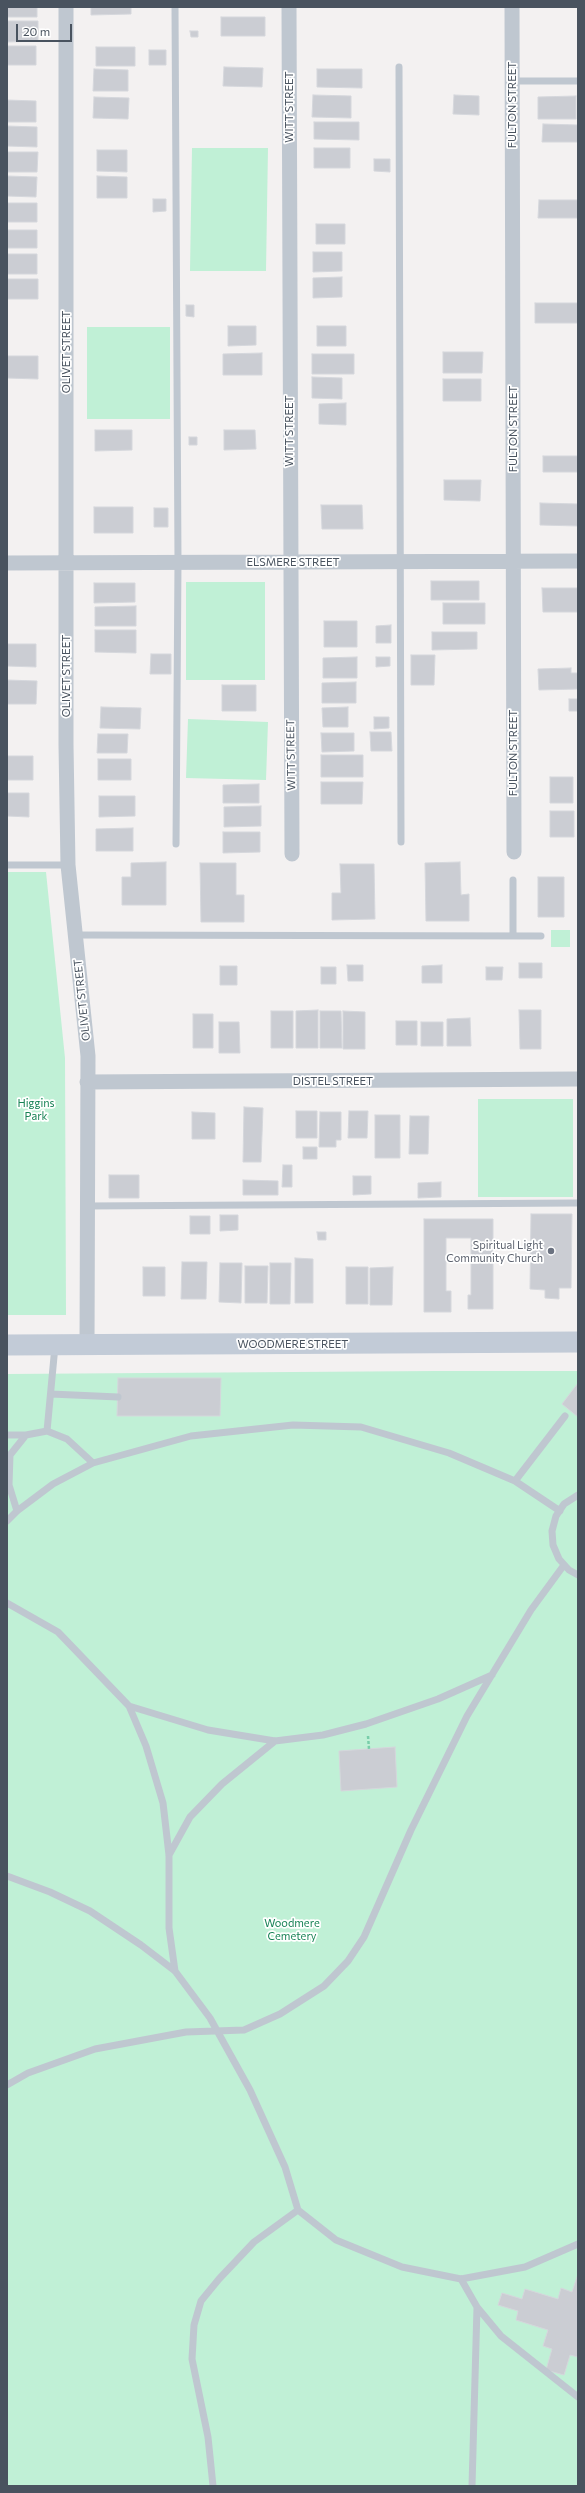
<!DOCTYPE html>
<html>
<head>
<meta charset="utf-8">
<style>
  body { margin:0 }
  #map { position:relative; width:585px; height:2493px; overflow:hidden; background:#f3f1f1; font-family:Commissioner,sans-serif }
  canvas { display:block }
  .frame { position:absolute; inset:0; border:8px solid #49535f; pointer-events:none }
  .scale { position:absolute; left:16px; top:24px; width:56px; height:18px; box-sizing:border-box; border:2px solid #49535f; border-top:0; padding-left:5px; font-size:12px; line-height:14px; white-space:nowrap; color:#49535f; -webkit-text-stroke:3px #fff; paint-order:stroke }
</style>
</head>
<body>
<div id="map">
<canvas width="585" height="2493"></canvas>
<div class="frame"></div>
<div class="scale">20 m</div>
</div>
<script>
const g = document.querySelector('canvas').getContext('2d');
g.lineJoin = 'round';
function fill(path, color) { g.fillStyle = color; g.fill(path, 'evenodd'); }
const poly = rows => new Path2D(rows.map(r => 'M' + r).join(''));
function strokePath(path, color, width, dash) { g.strokeStyle = color; g.lineWidth = width; g.lineCap = dash ? 'butt' : 'round'; g.setLineDash(dash || []); g.stroke(path); }
function label(font, color, halo, rows, align = 'center') {
  g.font = font + ' Commissioner,sans-serif'; g.lineWidth = 3.5; g.setLineDash([]); g.textBaseline = 'middle'; g.strokeStyle = halo; g.fillStyle = color; for (const [text, x, y, turn = 0] of rows) {
    g.save(); g.translate(x, y); g.rotate((+turn || 0) * Math.PI / 180); g.textAlign = isNaN(turn) ? turn : align; if (halo) g.strokeText(text, 0, 0); g.fillText(text, 0, 0); g.restore();
  }
}
fill(poly([
  [192,148,268,148,266,271,190,271],
  [87,327,170,327,170,419,87,419],
  [186,582,265,582,265,680,186,680],
  [188,719,268,722,266,780,186,778],
  [7,872,46,872,65,1058,66,1315,7,1315],
  [551,930,570,930,570,947,551,947],
  [478,1099,573,1099,573,1197,478,1197],
  [435,1371,578,1371,578,2486,7,2486,7,1374]
]), '#c0f0d6');
const building = poly([
  [7,7,37,7,37,17,7,17,7,7],
  [91,7,131,7,131,14,91,15,91,7],
  [221,17,265,17,265,36,221,36,221,17],
  [7,21,38,21,38,41,7,42,7,21],
  [190,31,198,31,198,37,191,37,190,31],
  [7,46,36,46,36,65,7,65,7,46],
  [96,47,135,47,135,66,96,66,96,47],
  [149,50,166,50,166,65,149,65,149,50],
  [224,67,263,68,262,87,223,86,224,67],
  [94,69,128,70,128,91,93,91,94,69],
  [317,69,362,69,362,88,317,87,317,69],
  [313,95,351,96,351,118,312,117,313,95],
  [454,95,479,96,479,115,453,114,454,95],
  [576,96,576,119,538,119,538,97,576,96],
  [94,97,129,98,128,119,93,118,94,97],
  [7,100,36,101,36,122,7,122,7,100],
  [314,122,359,122,359,140,314,139,314,122],
  [543,124,578,125,578,142,542,142,543,124],
  [7,126,37,127,37,147,7,146,7,126],
  [314,148,350,148,350,168,314,168,314,148],
  [97,150,127,150,127,172,97,171,97,150],
  [7,152,38,152,37,172,7,172,7,152],
  [374,159,390,159,390,172,374,171,374,159],
  [7,176,37,177,36,197,7,196,7,176],
  [97,176,127,177,127,198,97,198,97,176],
  [153,199,166,199,166,211,153,212,153,199],
  [539,200,578,200,578,218,538,218,539,200],
  [7,203,37,203,37,222,7,222,7,203],
  [316,224,345,224,345,244,316,244,316,224],
  [7,230,37,230,37,248,7,248,7,230],
  [313,252,342,252,342,271,313,272,313,252],
  [7,254,37,254,37,274,7,274,7,254],
  [342,277,342,297,313,298,313,278,342,277],
  [7,279,38,279,38,299,7,299,7,279],
  [535,303,578,303,578,323,535,323,535,303],
  [186,305,194,305,194,317,186,316,186,305],
  [228,326,256,326,256,345,228,346,228,326],
  [317,326,346,326,346,346,317,346,317,326],
  [443,352,483,352,482,373,443,373,443,352],
  [262,353,262,375,223,375,223,354,262,353],
  [312,354,354,354,354,374,312,374,312,354],
  [7,356,38,356,38,379,7,378,7,356],
  [312,377,342,378,342,399,312,398,312,377],
  [443,379,481,379,481,401,443,401,443,379],
  [346,403,346,425,319,424,319,404,346,403],
  [95,430,132,430,132,450,95,451,95,430],
  [224,430,255,430,256,449,224,450,224,430],
  [189,437,197,437,197,445,189,445,189,437],
  [543,456,578,456,578,472,543,472,543,456],
  [444,480,481,480,480,501,444,500,444,480],
  [540,503,578,504,578,526,540,525,540,503],
  [321,505,362,505,363,529,322,529,321,505],
  [94,507,133,507,133,533,94,533,94,507],
  [154,508,168,508,168,527,154,527,154,508],
  [431,581,479,581,479,600,431,600,431,581],
  [94,583,135,583,135,602,94,603,94,583],
  [542,588,578,588,578,612,543,612,542,588],
  [443,603,485,603,485,624,443,624,443,603],
  [136,606,136,626,95,626,95,607,136,606],
  [324,621,357,621,357,647,324,647,324,621],
  [391,625,391,643,376,643,376,626,391,625],
  [95,630,136,630,136,653,95,652,95,630],
  [432,632,477,632,477,649,432,650,432,632],
  [7,644,36,644,36,667,7,666,7,644],
  [151,654,171,654,171,674,150,674,151,654],
  [411,655,435,655,434,685,411,685,411,655],
  [357,657,357,678,323,678,323,658,357,657],
  [376,657,390,657,390,666,376,667,376,657],
  [571,668,571,673,578,673,578,689,539,690,538,669,571,668],
  [7,680,37,681,36,704,7,704,7,680],
  [356,682,356,703,322,703,322,683,356,682],
  [222,685,256,685,256,711,222,711,222,685],
  [569,699,578,699,578,711,569,711,569,699],
  [101,707,141,708,140,729,100,728,101,707],
  [348,707,348,727,323,727,322,708,348,707],
  [374,717,389,717,389,728,374,729,374,717],
  [370,732,391,732,392,751,371,751,370,732],
  [321,733,354,733,354,751,322,752,321,733],
  [98,734,128,734,127,753,97,753,98,734],
  [321,755,363,755,363,777,321,777,321,755],
  [7,756,33,756,33,780,7,780,7,756],
  [98,759,131,759,131,780,98,780,98,759],
  [550,777,573,777,573,803,550,803,550,777],
  [321,782,363,782,362,804,321,804,321,782],
  [259,784,259,803,223,803,223,785,259,784],
  [7,793,29,793,29,817,7,816,7,793],
  [99,796,135,796,135,816,99,817,99,796],
  [261,806,261,826,224,827,224,807,261,806],
  [550,811,574,811,574,837,550,837,550,811],
  [133,828,133,851,96,851,96,829,133,828],
  [223,832,260,832,260,852,223,853,223,832],
  [166,862,166,905,122,905,122,877,131,877,131,863,166,862],
  [460,862,461,895,469,894,469,921,426,921,425,863,460,862],
  [200,863,236,863,236,895,244,895,244,922,201,922,200,863],
  [340,864,374,864,375,919,332,920,332,893,341,893,340,864],
  [538,877,564,877,564,917,538,917,538,877],
  [519,963,542,963,542,978,519,978,519,963],
  [347,965,363,965,363,981,348,981,347,965],
  [442,965,442,983,422,983,422,966,442,965],
  [220,966,237,966,237,985,220,985,220,966],
  [321,967,336,967,336,984,321,984,321,967],
  [486,967,503,967,502,980,486,980,486,967],
  [318,1010,318,1048,296,1048,296,1011,318,1010],
  [519,1010,541,1010,541,1049,520,1049,519,1010],
  [271,1011,293,1011,293,1048,271,1048,271,1011],
  [320,1011,341,1011,342,1048,320,1048,320,1011],
  [343,1011,365,1012,365,1049,343,1049,343,1011],
  [193,1014,213,1014,213,1048,193,1048,193,1014],
  [470,1018,471,1046,447,1046,447,1019,470,1018],
  [396,1021,417,1021,417,1045,396,1045,396,1021],
  [219,1022,239,1022,240,1053,219,1053,219,1022],
  [421,1022,443,1022,443,1046,421,1046,421,1022],
  [244,1107,263,1108,261,1162,243,1162,244,1107],
  [296,1111,317,1111,317,1138,296,1138,296,1111],
  [349,1111,368,1111,367,1138,348,1138,349,1111],
  [192,1112,215,1113,215,1139,192,1139,192,1112],
  [320,1112,341,1112,341,1140,336,1140,336,1147,319,1147,320,1112],
  [375,1115,400,1115,400,1158,375,1158,375,1115],
  [410,1116,429,1116,428,1154,409,1154,410,1116],
  [303,1147,317,1147,317,1159,303,1159,303,1147],
  [283,1165,292,1165,292,1187,282,1187,283,1165],
  [109,1175,139,1175,139,1198,109,1198,109,1175],
  [353,1176,371,1176,371,1194,353,1195,353,1176],
  [243,1180,278,1181,278,1195,243,1195,243,1180],
  [441,1182,441,1197,418,1198,418,1183,441,1182],
  [531,1214,572,1214,571,1288,559,1288,559,1299,545,1298,545,1290,530,1289,531,1214],
  [220,1215,238,1215,238,1230,220,1231,220,1215],
  [190,1216,210,1216,210,1234,190,1234,190,1216],
  [424,1219,493,1219,493,1309,468,1309,468,1295,471,1295,471,1238,446,1238,446,1291,451,1291,451,1312,424,1312,424,1219],
  [317,1232,326,1232,326,1240,318,1240,317,1232],
  [295,1258,313,1259,313,1303,295,1303,295,1258],
  [182,1262,207,1262,206,1299,181,1299,182,1262],
  [220,1263,242,1263,241,1303,219,1302,220,1263],
  [270,1263,291,1263,290,1304,270,1304,270,1263],
  [245,1266,268,1266,267,1303,245,1303,245,1266],
  [143,1267,165,1267,165,1296,143,1296,143,1267],
  [346,1267,368,1267,368,1304,346,1304,346,1267],
  [393,1267,392,1305,370,1305,370,1268,393,1267],
  [118,1378,221,1378,220,1416,117,1416,118,1378],
  [578,1383,578,1417,562,1404,578,1383],
  [395,1747,397,1787,341,1791,339,1751,395,1747],
  [578,2274,578,2357,570,2355,564,2375,546,2370,552,2349,543,2346,548,2330,516,2320,518,2311,498,2305,502,2293,522,2299,525,2289,558,2299,561,2288,572,2292,578,2274]
]);
fill(building, '#cbcdd3');
strokePath(building, '#d5d7dc', 1);
strokePath(poly([
  [368,1736,369,1749]
]), '#78ceaa', 2.5, [3, 2]);
strokePath(poly([
  [175,7,178,562,176,844],
  [399,67,401,842],
  [512,81,578,81],
  [7,865,68,865],
  [75,935,541,936],
  [513,936,513,880],
  [87,1206,578,1203],
  [51,1394,118,1397],
  [47,1431,55,1346],
  [7,1435,26,1435],
  [515,1481,565,1416],
  [578,1495,564,1504,556,1516,552,1531,553,1545,559,1559,569,1570,578,1575],
  [17,1511,9,1485,10,1455,26,1435,47,1431,67,1439,93,1463],
  [7,1521,17,1511,53,1484,93,1463,191,1436,293,1425,361,1427,449,1453,515,1481,560,1511],
  [7,1603,58,1632,129,1706,208,1730,275,1741,323,1735,366,1724,438,1699,492,1675],
  [129,1706,146,1746,163,1803,169,1855,169,1928,175,1971],
  [169,1855,190,1817,222,1784,275,1741],
  [7,1876,50,1892,90,1911,141,1945,175,1971,210,2018,250,2090,285,2167,298,2210,336,2240,402,2267,461,2279,525,2267,578,2244],
  [7,2085,28,2073,95,2049,186,2032,244,2030,280,2014,324,1986,348,1961,364,1937,411,1830,467,1716,531,1610,564,1565],
  [461,2279,477,2307,472,2486],
  [477,2307,501,2336,578,2397],
  [213,2486,208,2437,192,2359,194,2325,201,2301,219,2279,254,2242,298,2210]
]), '#bfc7d0', 7);
strokePath(poly([
  [66,7,66,745,68,865,88,1056,87,1345],
  [289,7,292,854],
  [512,7,514,852],
  [7,563,578,561],
  [87,1082,578,1079]
]), '#bfc7d0', 15);
strokePath(poly([
  [7,1345,578,1342]
]), '#c2cbd7', 21);
for (const [x, y, r, color] of [
  [551,1251,4,"#6b7280"]
]) { const dot = new Path2D(); dot.arc(x, y, r, 0, 2 * Math.PI); g.fillStyle = color; g.fill(dot); strokePath(dot, '#fff', 1.5); }
label('11px', '#49535f', '#fff', [
  ["FULTON STREET",512,105,-90],
  ["WITT STREET",289,107,-90],
  ["OLIVET STREET",66,352,-90],
  ["FULTON STREET",513,429,-90],
  ["WITT STREET",289,431,-90],
  ["ELSMERE STREET",293,562],
  ["OLIVET STREET",66,676,-90],
  ["FULTON STREET",513,753,-90],
  ["WITT STREET",291,755,-91],
  ["OLIVET STREET",82,1000,-96],
  ["DISTEL STREET",333,1081],
  ["WOODMERE STREET",293,1344]
]);
label('11px', '#178255', '#fff', [
  ["Higgins",36,1103],
  ["Park",36,1116],
  ["Woodmere",292,1923],
  ["Cemetery",292,1936]
]);
label('11px', '#5b616d', '#fff', [
  ["Spiritual Light",543,1245],
  ["Community Church",543,1258]
], 'right');
</script>
</body>
</html>
